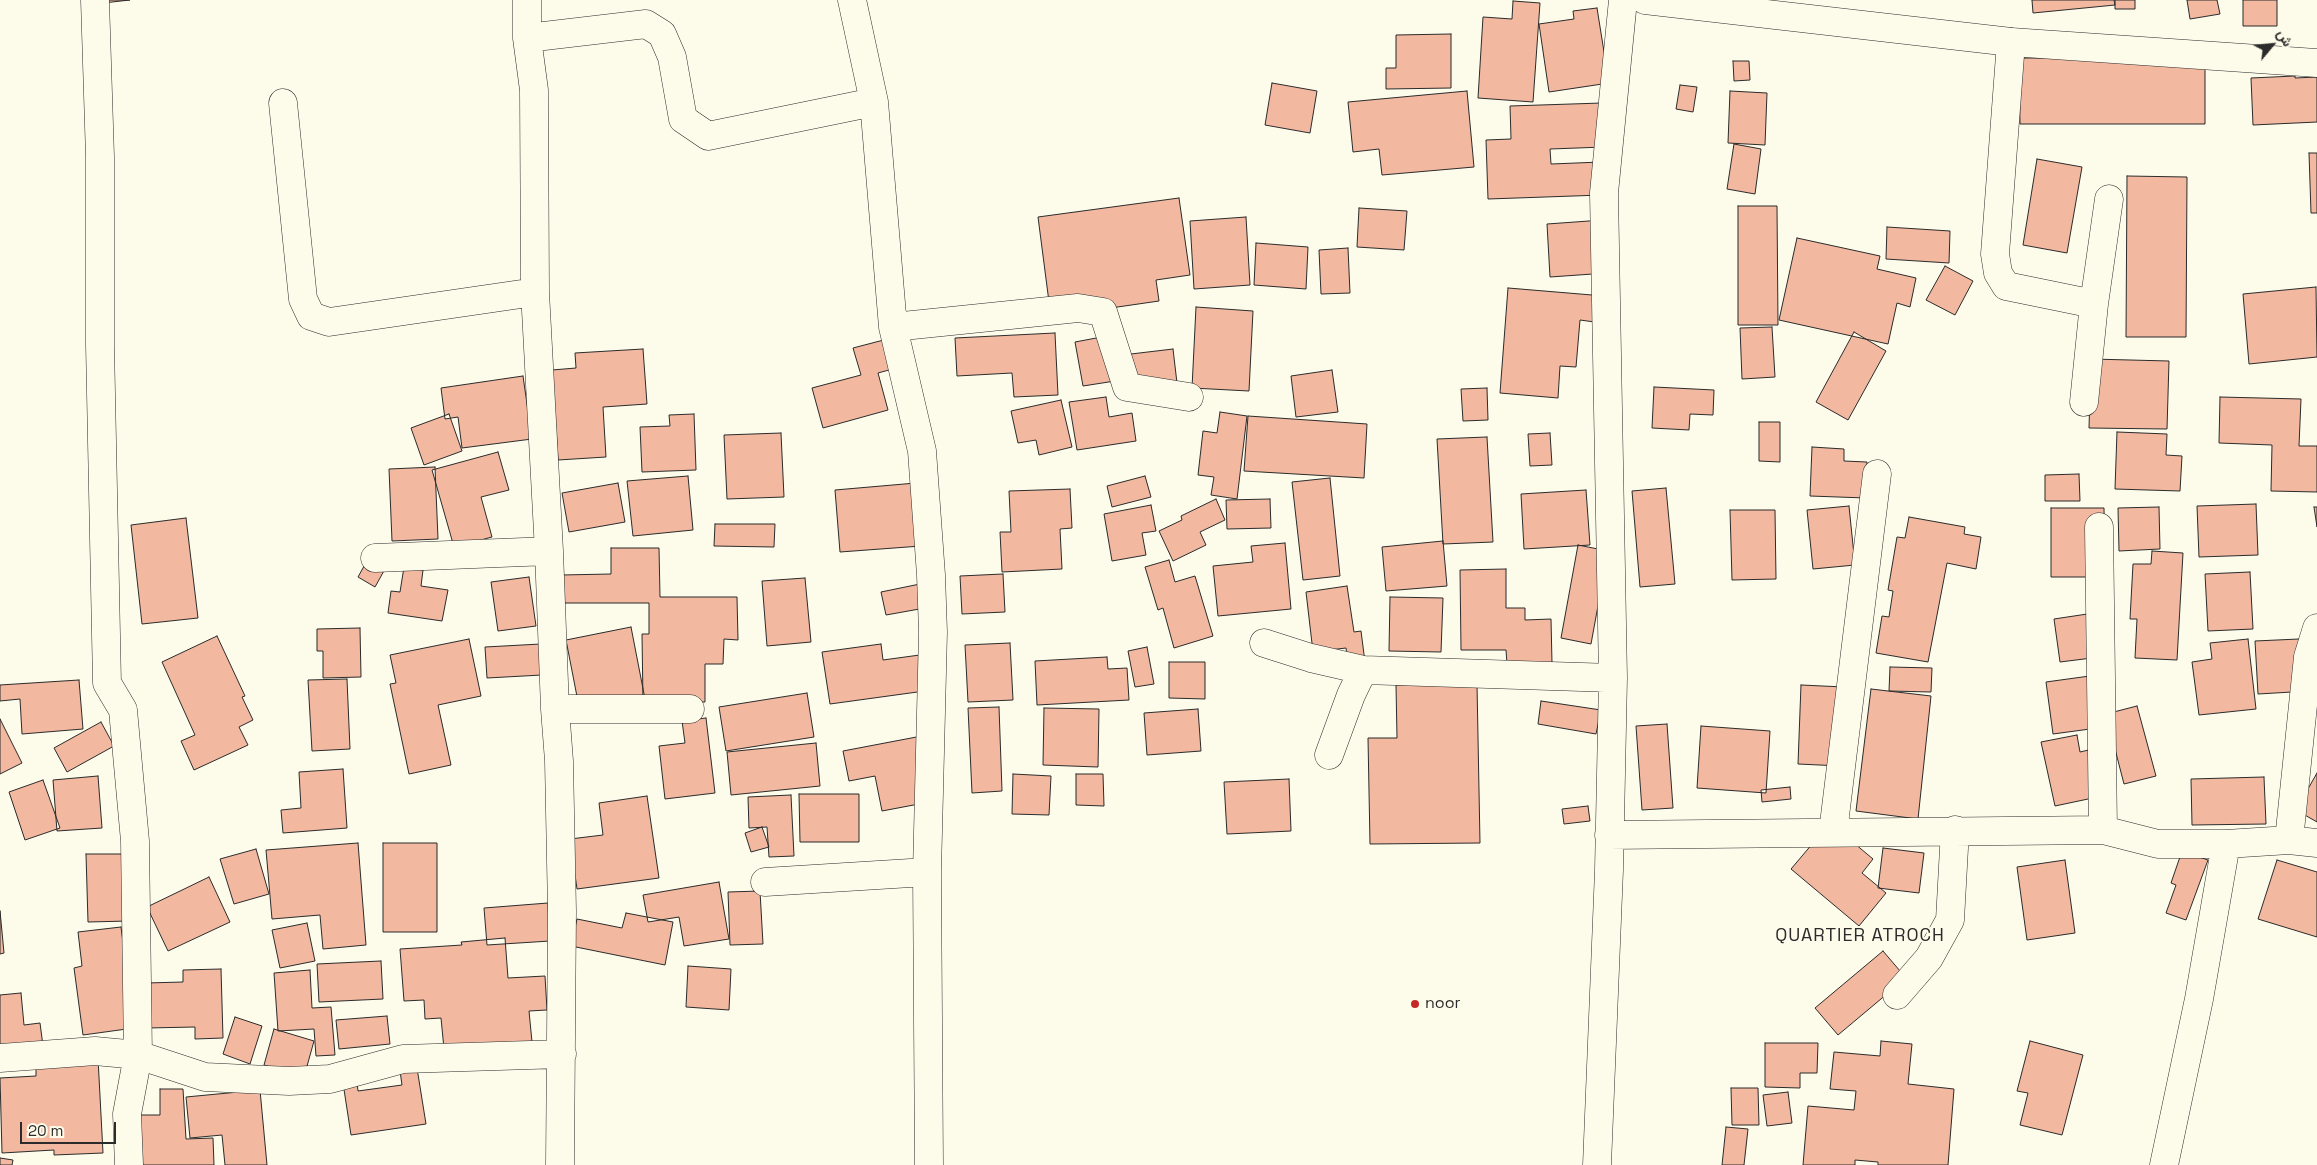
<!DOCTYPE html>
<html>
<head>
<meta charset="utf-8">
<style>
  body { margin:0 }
  #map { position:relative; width:2317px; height:1165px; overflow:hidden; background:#fdfbea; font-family:"Space Grotesk",Vazirmatn,sans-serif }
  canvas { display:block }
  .north { position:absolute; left:2247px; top:20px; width:50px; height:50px; -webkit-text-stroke:4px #fdfbea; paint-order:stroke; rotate:62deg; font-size:14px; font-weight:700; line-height:20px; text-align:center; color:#2b2b2b }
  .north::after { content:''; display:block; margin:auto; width:18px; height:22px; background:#2b2b2b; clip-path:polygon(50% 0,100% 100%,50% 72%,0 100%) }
  .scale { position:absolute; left:20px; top:1122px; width:96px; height:22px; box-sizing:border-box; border:2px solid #2b2b2b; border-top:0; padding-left:6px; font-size:15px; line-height:18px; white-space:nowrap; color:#2b2b2b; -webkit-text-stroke:4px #fdfbea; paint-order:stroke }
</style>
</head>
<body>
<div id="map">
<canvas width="2317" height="1165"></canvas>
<div class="north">ش</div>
<div class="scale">20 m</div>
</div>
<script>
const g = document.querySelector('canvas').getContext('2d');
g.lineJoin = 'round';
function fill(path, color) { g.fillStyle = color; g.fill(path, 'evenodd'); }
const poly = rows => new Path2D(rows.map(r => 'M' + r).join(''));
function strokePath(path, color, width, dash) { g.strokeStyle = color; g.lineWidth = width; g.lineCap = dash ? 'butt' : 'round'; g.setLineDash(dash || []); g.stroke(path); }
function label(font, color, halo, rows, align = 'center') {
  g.font = font + ' "Space Grotesk",sans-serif'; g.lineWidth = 4; g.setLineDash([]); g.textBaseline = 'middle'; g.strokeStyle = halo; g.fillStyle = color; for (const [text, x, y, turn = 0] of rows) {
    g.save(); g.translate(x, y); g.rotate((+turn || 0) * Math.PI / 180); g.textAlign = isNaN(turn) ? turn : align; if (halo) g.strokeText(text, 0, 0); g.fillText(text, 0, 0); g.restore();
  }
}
const building = poly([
  [103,0,130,0,103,3,103,0],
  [2032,0,2114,0,2115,5,2033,13,2032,0],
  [2115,0,2135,0,2135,9,2115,9,2115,0],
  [2187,0,2217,0,2220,14,2190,19,2187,0],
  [2243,0,2277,0,2277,26,2243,26,2243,0],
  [1513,1,1540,3,1533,102,1478,98,1483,17,1512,19,1513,1],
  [1597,8,1609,83,1549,92,1539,24,1574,19,1573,11,1597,8],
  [1451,34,1451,88,1386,89,1386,68,1396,68,1396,35,1451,34],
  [2019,58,2205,58,2205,124,2020,124,2019,58],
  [1733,61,1749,61,1750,80,1734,81,1733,61],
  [2295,76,2295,78,2317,77,2317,122,2253,125,2251,78,2295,76],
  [1272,83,1317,91,1310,133,1265,125,1272,83],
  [1680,85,1697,87,1693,112,1676,109,1680,85],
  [1467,91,1474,167,1382,175,1379,149,1353,152,1348,102,1467,91],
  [1730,91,1767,93,1765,145,1728,143,1730,91],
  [1602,103,1604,147,1550,149,1551,164,1601,162,1602,195,1488,199,1486,140,1511,139,1510,106,1602,103],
  [1734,144,1761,149,1755,194,1727,189,1734,144],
  [2309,153,2317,153,2317,213,2311,213,2309,153],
  [2037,159,2082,167,2067,253,2023,245,2037,159],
  [2127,176,2187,177,2186,337,2126,337,2127,176],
  [1179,198,1190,275,1156,280,1159,301,1090,311,1049,302,1038,217,1179,198],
  [1738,206,1777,206,1778,325,1738,325,1738,206],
  [1359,208,1407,211,1404,250,1357,247,1359,208],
  [1246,217,1250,285,1194,289,1190,221,1246,217],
  [1603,220,1607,273,1550,277,1547,224,1603,220],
  [1887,227,1950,231,1949,263,1886,259,1887,227],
  [1797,238,1880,256,1877,269,1916,278,1910,307,1897,303,1888,344,1779,320,1797,238],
  [1256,243,1308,247,1306,289,1254,285,1256,243],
  [1348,248,1350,293,1321,294,1319,250,1348,248],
  [1945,266,1973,281,1955,315,1926,300,1945,266],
  [2316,287,2317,357,2249,364,2243,294,2316,287],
  [1508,288,1604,296,1602,323,1580,320,1576,367,1560,366,1558,398,1500,393,1508,288],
  [1196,307,1253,311,1249,391,1192,388,1196,307],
  [1772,327,1775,377,1742,379,1740,328,1772,327],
  [1854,332,1886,351,1848,420,1816,402,1854,332],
  [1055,333,1058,395,1014,397,1012,373,957,376,955,338,1055,333],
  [899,336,907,365,878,373,888,410,823,428,812,388,861,375,853,348,899,336],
  [1107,336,1115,381,1083,386,1075,342,1107,336],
  [643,349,647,404,603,407,606,457,558,460,552,370,576,368,575,353,643,349],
  [1173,349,1177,383,1135,388,1131,354,1173,349],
  [2091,359,2169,361,2167,429,2089,428,2091,359],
  [1332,370,1338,412,1296,417,1291,376,1332,370],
  [523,376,532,439,462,448,458,417,445,419,441,388,523,376],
  [1654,387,1714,390,1713,415,1690,414,1689,430,1652,428,1654,387],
  [1487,388,1488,420,1463,421,1461,389,1487,388],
  [1106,397,1109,417,1132,413,1136,441,1077,450,1069,402,1106,397],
  [2220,397,2301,399,2299,446,2317,446,2317,492,2271,491,2272,445,2219,443,2220,397],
  [1061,400,1072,447,1039,455,1036,440,1018,443,1011,411,1061,400],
  [1220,412,1247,416,1237,499,1211,495,1214,477,1198,475,1203,431,1217,433,1220,412],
  [449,414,462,451,424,465,411,428,449,414],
  [694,414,696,470,642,472,640,427,670,426,669,415,694,414],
  [1248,416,1367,424,1364,478,1244,471,1248,416],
  [1759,422,1780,422,1780,462,1759,461,1759,422],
  [2117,432,2167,434,2166,455,2182,456,2180,491,2115,489,2117,432],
  [781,433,784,497,727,499,724,435,781,433],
  [1550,433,1552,465,1530,466,1528,434,1550,433],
  [1487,437,1493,542,1443,544,1437,439,1487,437],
  [1812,447,1844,449,1844,461,1867,462,1866,498,1810,496,1812,447],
  [498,452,509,490,481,497,492,537,454,547,432,470,498,452],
  [435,467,438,539,392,541,389,469,435,467],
  [2079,474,2080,501,2045,501,2045,475,2079,474],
  [688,476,693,530,633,536,627,481,688,476],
  [1145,476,1151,497,1112,507,1107,486,1145,476],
  [1330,478,1340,576,1303,580,1292,482,1330,478],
  [618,483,625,522,569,532,562,493,618,483],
  [916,483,921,546,840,552,835,490,916,483],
  [1666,488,1675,584,1640,587,1632,491,1666,488],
  [1070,489,1072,528,1060,529,1062,569,1002,572,1000,532,1011,532,1009,491,1070,489],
  [1586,490,1590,545,1524,549,1521,494,1586,490],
  [1216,499,1225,520,1200,532,1206,545,1173,561,1159,531,1182,520,1181,516,1216,499],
  [1270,499,1271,528,1227,529,1226,500,1270,499],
  [2256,504,2258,555,2199,557,2197,506,2256,504],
  [1151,505,1156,531,1142,533,1146,555,1112,561,1104,514,1151,505],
  [1849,506,1855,565,1813,569,1807,510,1849,506],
  [2159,507,2160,549,2119,551,2118,508,2159,507],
  [2314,507,2317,507,2317,527,2314,507],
  [2051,508,2104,508,2105,577,2051,577,2051,508],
  [1730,510,1775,510,1776,579,1732,580,1730,510],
  [1909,517,1965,527,1964,534,1981,537,1976,569,1947,563,1928,662,1876,653,1882,616,1889,617,1893,591,1888,590,1897,537,1905,538,1909,517],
  [186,518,198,618,142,624,131,525,186,518],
  [715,524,775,524,774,547,714,546,715,524],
  [1443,541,1447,586,1386,591,1382,547,1443,541],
  [1285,543,1291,609,1218,616,1213,566,1253,562,1251,546,1285,543],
  [1578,545,1608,551,1591,644,1561,638,1578,545],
  [611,548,659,548,660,597,737,597,738,640,724,639,723,664,705,664,705,702,643,703,642,634,649,634,649,603,561,603,561,575,611,574,611,548],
  [2152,551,2183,553,2177,660,2135,658,2137,619,2130,619,2133,564,2151,564,2152,551],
  [368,559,385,569,375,587,358,577,368,559],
  [1169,560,1175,582,1195,576,1213,636,1174,648,1163,608,1158,610,1145,567,1169,560],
  [404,567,423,570,421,586,448,590,442,621,388,613,391,591,400,592,404,567],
  [1506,569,1506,608,1525,608,1525,620,1551,619,1552,663,1507,664,1506,650,1461,650,1460,570,1506,569],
  [2250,572,2253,629,2208,631,2205,574,2250,572],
  [1003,574,1005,612,962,614,960,576,1003,574],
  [529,577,536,626,498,631,491,582,529,577],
  [805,578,811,642,767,646,762,581,805,578],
  [920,584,925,608,886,615,881,592,920,584],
  [1347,586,1354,632,1361,631,1366,670,1349,672,1346,648,1313,652,1306,592,1347,586],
  [1390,597,1443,598,1441,652,1389,651,1390,597],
  [2094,613,2100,657,2060,662,2054,619,2094,613],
  [631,627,645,699,580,712,566,640,631,627],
  [360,628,361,677,323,678,323,651,317,651,317,629,360,628],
  [217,636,245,696,242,697,253,720,239,727,248,745,194,770,181,741,195,735,162,662,217,636],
  [469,639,481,696,438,705,451,765,409,774,390,684,396,683,390,655,469,639],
  [2248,639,2256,709,2199,715,2192,662,2212,659,2210,643,2248,639],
  [2299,639,2301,670,2309,691,2258,694,2255,641,2299,639],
  [1010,643,1013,700,968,702,965,645,1010,643],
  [541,644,542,675,487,678,485,647,541,644],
  [881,644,883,660,927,654,932,690,830,704,822,652,881,644],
  [1147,647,1154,684,1135,687,1128,651,1147,647],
  [1107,657,1108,669,1127,668,1129,700,1037,705,1035,661,1107,657],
  [1169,662,1205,662,1205,699,1169,698,1169,662],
  [1890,667,1932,668,1931,692,1889,691,1890,667],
  [2097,675,2105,727,2053,734,2046,682,2097,675],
  [347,679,350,749,312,751,308,680,347,679],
  [79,680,83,729,22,734,20,699,0,701,0,685,79,680],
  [1477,684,1480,843,1370,844,1368,738,1397,738,1396,685,1477,684],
  [1801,685,1844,687,1841,766,1798,764,1801,685],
  [1871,689,1931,696,1918,819,1856,811,1871,689],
  [807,693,814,737,726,751,719,707,807,693],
  [1541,701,1601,710,1596,734,1538,724,1541,701],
  [2137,706,2156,776,2124,784,2106,714,2137,706],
  [999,707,1002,791,972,793,968,708,999,707],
  [1044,708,1099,709,1098,767,1043,765,1044,708],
  [1198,709,1201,751,1147,755,1144,713,1198,709],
  [706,718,715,793,665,799,659,746,685,743,682,721,706,718],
  [0,719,22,763,0,774,0,719],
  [101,722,114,746,67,772,54,748,101,722],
  [1667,724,1673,808,1642,810,1636,726,1667,724],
  [1701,726,1770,731,1766,793,1697,788,1701,726],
  [927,735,940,800,882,811,875,776,849,781,843,751,927,735],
  [2077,735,2080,752,2097,748,2107,795,2055,806,2041,742,2077,735],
  [816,743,820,786,731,795,727,752,816,743],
  [343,769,347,828,283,833,281,810,301,808,299,772,343,769],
  [2317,773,2317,822,2296,810,2317,773],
  [1013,774,1051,776,1049,815,1012,814,1013,774],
  [1076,774,1103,774,1104,806,1076,805,1076,774],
  [98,776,102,828,57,831,53,780,98,776],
  [2264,777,2266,824,2192,825,2191,779,2264,777],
  [1289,779,1291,831,1227,834,1224,782,1289,779],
  [43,780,60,828,25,840,9,792,43,780],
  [1790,787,1791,799,1762,802,1761,790,1790,787],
  [799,794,859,794,859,842,800,842,799,794],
  [791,795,794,856,769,857,767,827,749,828,748,797,791,795],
  [647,796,659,878,577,889,570,839,603,835,599,803,647,796],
  [1588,806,1590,821,1564,824,1562,809,1588,806],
  [1830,823,1873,859,1862,873,1886,893,1859,926,1791,869,1830,823],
  [762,827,769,847,751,852,745,833,762,827],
  [358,843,366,945,323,949,320,915,272,919,266,850,358,843],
  [383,843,437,843,437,932,383,932,383,843],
  [1883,848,1924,853,1919,893,1878,888,1883,848],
  [256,849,269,894,234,904,220,859,256,849],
  [2182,851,2208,860,2186,920,2166,913,2176,885,2171,883,2182,851],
  [86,854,127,854,129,921,88,922,86,854],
  [2065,860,2075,933,2027,940,2017,867,2065,860],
  [2277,860,2317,872,2317,937,2258,919,2277,860],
  [209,877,230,922,168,951,147,907,209,877],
  [719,882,729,939,684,946,679,917,648,922,643,895,719,882],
  [760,891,763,944,730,945,728,892,760,891],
  [548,903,550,941,487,945,484,908,548,903],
  [0,911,4,953,0,954,0,911],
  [626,913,673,922,665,965,571,946,577,919,622,928,626,913],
  [307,923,315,961,280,968,272,930,307,923],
  [121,927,134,1028,83,1035,74,968,82,966,78,932,121,927],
  [505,938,508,978,545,976,547,1010,529,1011,532,1042,444,1049,441,1018,425,1019,424,1000,404,1001,400,949,462,945,461,942,505,938],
  [1883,951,1906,978,1838,1035,1815,1008,1883,951],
  [381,961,383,999,319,1002,317,964,381,961],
  [688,966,731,969,729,1010,686,1007,688,966],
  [221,969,223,1038,195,1039,195,1027,147,1028,146,983,183,982,183,970,221,969],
  [310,970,312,1008,331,1007,335,1055,316,1056,314,1029,278,1031,274,973,310,970],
  [21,993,24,1025,40,1023,43,1046,0,1051,0,995,21,993],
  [387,1016,390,1044,339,1049,336,1020,387,1016],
  [235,1017,262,1026,250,1064,223,1054,235,1017],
  [274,1029,314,1041,304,1077,264,1065,274,1029],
  [1881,1041,1912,1044,1908,1084,1954,1089,1948,1165,1878,1165,1878,1162,1855,1160,1855,1165,1803,1165,1808,1106,1854,1110,1856,1091,1830,1089,1834,1052,1880,1056,1881,1041],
  [2030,1041,2083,1055,2062,1135,2020,1125,2028,1093,2017,1091,2030,1041],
  [1765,1043,1818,1043,1817,1073,1800,1073,1800,1088,1765,1087,1765,1043],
  [98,1058,103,1153,54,1155,54,1150,2,1153,0,1078,36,1076,36,1062,98,1058],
  [417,1068,426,1124,351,1135,343,1083,357,1082,358,1091,402,1085,400,1071,417,1068],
  [1731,1088,1758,1088,1759,1125,1732,1125,1731,1088],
  [160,1089,183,1089,186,1139,213,1138,214,1165,139,1165,137,1115,160,1115,160,1089],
  [260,1090,267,1165,225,1165,222,1135,190,1138,186,1097,260,1090],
  [1788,1092,1792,1123,1767,1126,1763,1095,1788,1092],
  [1726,1127,1748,1129,1744,1165,1722,1165,1726,1127],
  [0,1158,13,1160,12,1165,0,1165,0,1158]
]);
fill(building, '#f2b8a0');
strokePath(building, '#2b2b2b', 1);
const street = poly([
  [95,0,100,157,100,345,107,683,123,710,135,841,138,1055,127,1114,129,1165],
  [527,0,527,38,534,90,535,292,549,551,555,709,559,761,562,911,560,1165],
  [852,0,874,102,893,327,922,451,931,575,933,632,927,872,929,1165],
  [527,38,646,24,662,34,672,57,683,119,708,136,874,102],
  [2011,42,1995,254,1998,273,2006,286,2094,304,2084,402],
  [283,103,303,299,311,316,329,322,535,292],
  [2094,304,2109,199],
  [893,327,1078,308,1103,312,1127,387,1189,397],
  [2099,527,2103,830],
  [375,558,549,551],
  [1264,643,1311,658,1363,670,1613,678],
  [555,709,690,709],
  [1329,755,1351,695,1363,670],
  [1833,832,1877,474],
  [1609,835,2103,830,2158,844,2226,844,2289,840,2317,843],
  [2289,840,2308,657,2317,628],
  [765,882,927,872],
  [1897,995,1929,958,1950,920,1955,830],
  [0,1058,95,1051,138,1055,205,1077,289,1081,330,1079,403,1059,562,1054],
  [1597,1165,1609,870,1613,678,1604,193,1623,0],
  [2164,1165,2199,999,2226,844]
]);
const secondary = poly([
  [1645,0,2011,42,2317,63]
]);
strokePath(street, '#2b2b2b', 29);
strokePath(secondary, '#2b2b2b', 29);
strokePath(street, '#fdfbea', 28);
strokePath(secondary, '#fdfbea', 28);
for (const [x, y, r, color] of [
  [1415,1004,5,"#c62828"]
]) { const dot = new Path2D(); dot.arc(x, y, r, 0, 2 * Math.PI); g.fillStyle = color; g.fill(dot); strokePath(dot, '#fdfbea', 2); }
label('16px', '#2b2b2b', '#fdfbea', [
  ["noor",1425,1004]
], 'left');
g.letterSpacing = '1px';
label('18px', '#2b2b2b', '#fdfbea', [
  ["QUARTIER ATROCH",1860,936]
]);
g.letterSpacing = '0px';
</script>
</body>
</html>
